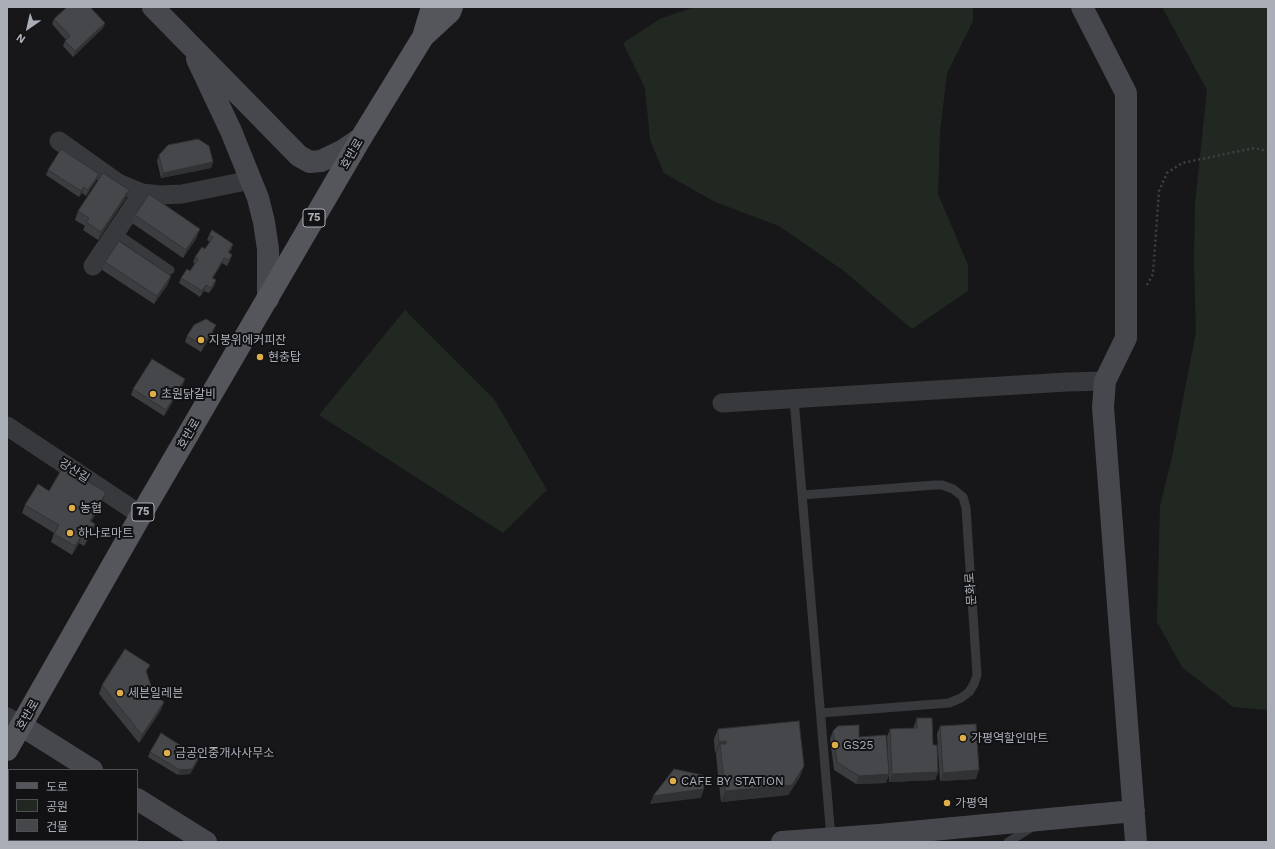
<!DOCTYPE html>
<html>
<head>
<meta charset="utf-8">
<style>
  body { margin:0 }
  #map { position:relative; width:1275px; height:849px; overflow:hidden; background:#171719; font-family:"Work Sans","Noto Sans KR",sans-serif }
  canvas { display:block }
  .frame { position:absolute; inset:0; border:8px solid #aaaeb7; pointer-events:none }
  .legend { position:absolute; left:8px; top:769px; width:130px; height:72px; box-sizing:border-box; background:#121214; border:1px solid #4f5055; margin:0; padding:5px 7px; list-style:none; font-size:12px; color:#aaaeb7 }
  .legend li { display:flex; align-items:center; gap:8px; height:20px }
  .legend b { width:20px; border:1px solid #4f5055 }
  .north { position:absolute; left:8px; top:8px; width:40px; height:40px; -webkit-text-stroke:3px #121214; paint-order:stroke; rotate:214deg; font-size:11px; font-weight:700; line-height:16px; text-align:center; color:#aaaeb7 }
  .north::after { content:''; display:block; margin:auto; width:14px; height:18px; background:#aaaeb7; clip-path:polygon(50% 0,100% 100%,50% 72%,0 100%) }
</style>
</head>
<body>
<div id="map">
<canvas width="1275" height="849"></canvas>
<div class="frame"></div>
<ul class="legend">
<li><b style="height:5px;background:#55565c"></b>도로</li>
<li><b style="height:11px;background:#212822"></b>공원</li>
<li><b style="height:11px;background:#46474b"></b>건물</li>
</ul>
<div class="north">N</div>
</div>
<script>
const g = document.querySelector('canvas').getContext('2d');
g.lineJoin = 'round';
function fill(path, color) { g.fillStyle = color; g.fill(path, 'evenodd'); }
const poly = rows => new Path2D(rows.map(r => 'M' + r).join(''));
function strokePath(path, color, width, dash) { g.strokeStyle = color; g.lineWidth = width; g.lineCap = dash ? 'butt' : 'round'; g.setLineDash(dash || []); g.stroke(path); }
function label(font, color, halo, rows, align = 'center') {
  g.font = font + ' "Work Sans","Noto Sans KR",sans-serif'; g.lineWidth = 4; g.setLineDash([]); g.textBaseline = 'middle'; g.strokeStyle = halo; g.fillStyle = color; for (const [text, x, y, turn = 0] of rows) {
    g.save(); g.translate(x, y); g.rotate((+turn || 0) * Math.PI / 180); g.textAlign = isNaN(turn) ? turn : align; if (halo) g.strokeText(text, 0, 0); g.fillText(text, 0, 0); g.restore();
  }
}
fill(poly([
  [694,7,973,7,973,21,947,73,940,132,938,194,968,265,968,291,912,329,844,271,779,226,715,202,664,173,650,140,645,88,623,43,660,19],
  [1162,7,1268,7,1268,710,1233,707,1182,667,1157,622,1160,506,1172,457,1196,332,1194,263,1195,204,1207,90],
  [405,310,494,399,547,490,503,533,319,415]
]), '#212822');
strokePath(poly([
  [1147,285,1153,274,1159,191,1167,173,1182,163,1254,148,1268,151]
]), '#3f4044', 2.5, [2, 3]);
strokePath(poly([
  [116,233,170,270],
  [794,399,831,838],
  [802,495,935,485,942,485,953,489,963,497,966,508,977,675,974,684,969,692,961,698,949,703,821,713],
  [1008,842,1034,826]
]), '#38393d', 9);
strokePath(poly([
  [59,141,118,183,142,193,160,195,182,194,251,180],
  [93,266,142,193],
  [722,403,1067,382,1105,381],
  [7,426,141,515],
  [7,717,22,726]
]), '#38393d', 19);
strokePath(poly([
  [153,7,299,156,310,162,321,161,342,151,361,138],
  [1082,7,1126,93,1126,338,1105,381,1103,407,1136,842],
  [197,59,231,131,258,198,264,222,268,249,268,299],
  [22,726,92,770],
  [137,799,206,842],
  [782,842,879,835,1134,811]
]), '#47484d', 22);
strokePath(poly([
  [424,36,450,12,452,7],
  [7,750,141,515,361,138,423,37,432,7]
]), '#55565c', 22);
fill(poly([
  [54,19,105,23,103,28,73,57,63,46,65,41,66,40,52,24],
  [159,155,213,162,211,168,161,178,157,161],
  [48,170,99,174,97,179,86,196,82,193,79,197,46,175],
  [126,198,98,240,83,230,85,226,75,220,78,211],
  [135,215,197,237,183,258,132,223],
  [209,235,233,244,231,250,229,253,232,255,230,260,227,266,222,263,213,278,216,280,214,286,209,293,204,291,200,297,179,283,181,278,190,271,195,264,193,262,195,257,205,249,210,242,207,240],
  [105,262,168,284,154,304,102,270],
  [214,330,201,352,185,342,187,336],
  [183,385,164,416,131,395,133,389],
  [103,501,91,522,95,524,92,533,84,546,79,543,72,555,51,542,54,533,22,513,25,505],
  [147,673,154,695,161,710,139,743,99,694,102,685],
  [917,718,933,745,938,772,935,780,889,782,887,737,890,729,914,728,914,726],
  [940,726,976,779,940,781,937,734],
  [718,729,800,777,788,795,721,802,716,755,717,752,715,753,714,739],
  [833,731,859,737,889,774,886,783,856,784,834,770,830,739],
  [150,752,199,757,197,762,190,774,178,775,148,757],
  [45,840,128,840,127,842,48,842]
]), '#3c3d40');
fill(poly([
  [105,23,103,28,73,57,75,51],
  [213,162,211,168,161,178,163,173],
  [99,174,97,179,86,196,88,190],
  [84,187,82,193,79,197,81,191],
  [129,190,126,198,98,240,101,232],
  [200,229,197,237,183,258,186,250],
  [233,244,231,250,226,257,228,252],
  [232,255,230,260,227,266,229,260],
  [224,258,222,263,210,283,212,278],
  [171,276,168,284,154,304,157,296],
  [216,280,214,286,209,293,211,288],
  [206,285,204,291,200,297,202,291],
  [216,325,214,330,201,352,203,346],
  [185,379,183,385,164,416,166,410],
  [106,492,103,501,87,529,90,521],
  [95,524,92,533,84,546,87,538],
  [82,535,79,543,72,555,75,546],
  [164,702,161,710,139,743,142,735],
  [726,741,722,752,720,744,717,752,715,753,719,742],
  [199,757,197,762,190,774,178,775,180,770],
  [804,766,800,777,788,795,721,802,725,791],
  [979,770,976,779,940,781,943,773],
  [938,772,935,780,889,782,892,774],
  [889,774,886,783,856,784,859,776],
  [704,789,701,798,650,804,653,796],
  [125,840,128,840,127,842,124,842]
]), '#313234');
const building = poly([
  [67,7,90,7,105,23,75,51,65,41,70,36,54,19,67,7],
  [198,139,209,146,213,162,163,173,159,155,168,145,198,139],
  [61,149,99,174,88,190,84,187,81,191,48,170,61,149],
  [103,173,129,190,101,232,86,222,89,218,78,211,103,173],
  [149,194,200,229,186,250,135,215,149,194],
  [212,230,233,244,228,252,232,255,229,260,224,258,212,278,216,280,211,288,206,285,202,291,181,278,187,269,190,271,198,259,195,257,202,247,205,249,213,237,209,235,212,230],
  [119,241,171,276,157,296,105,262,119,241],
  [206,319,216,325,203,346,187,336,194,325,206,319],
  [152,359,185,379,166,410,133,389,152,359],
  [63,467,106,492,90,521,95,524,87,538,82,535,75,546,54,534,59,525,25,505,38,484,49,491,63,467],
  [125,649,150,665,146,671,154,695,164,702,142,735,102,685,125,649],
  [917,718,932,718,933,745,937,745,938,772,892,774,890,729,917,728,917,718],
  [799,721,804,766,792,785,725,791,720,744,726,744,726,741,719,742,718,729,799,721],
  [976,724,979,770,943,773,940,726,976,724],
  [859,725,859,737,886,735,889,774,859,776,837,762,833,731,838,726,859,725],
  [161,733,199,757,192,769,180,770,150,752,161,733],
  [674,769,702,775,704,789,653,796,674,769],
  [65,840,125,840,124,842,68,842,65,840]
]);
fill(building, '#46474b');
strokePath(building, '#313234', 1);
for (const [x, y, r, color] of [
  [201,340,4,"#e0ae48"],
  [260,357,4,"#e0ae48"],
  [153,394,4,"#e0ae48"],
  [72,508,4,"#e0ae48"],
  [70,533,4,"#e0ae48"],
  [120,693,4,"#e0ae48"],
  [963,738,4,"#e0ae48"],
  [835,745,4,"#e0ae48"],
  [167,753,4,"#e0ae48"],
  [673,781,4,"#e0ae48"],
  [947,803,4,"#e0ae48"]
]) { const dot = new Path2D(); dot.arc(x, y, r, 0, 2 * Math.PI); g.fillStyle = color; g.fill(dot); strokePath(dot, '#121214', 1.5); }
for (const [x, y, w] of [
  [314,218,22],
  [143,512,22]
]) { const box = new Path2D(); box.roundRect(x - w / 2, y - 9, w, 18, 3); g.fillStyle = '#121214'; g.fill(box); strokePath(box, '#aaaeb7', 1); }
label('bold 11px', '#aaaeb7', null, [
  ["75",314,218],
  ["75",143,512]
]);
label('12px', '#aaaeb7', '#121214', [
  ["호반로",352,154,-60],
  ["호반로",189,434,-60],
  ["강산길",74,471,33],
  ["문화로",971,589,-94],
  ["호반로",28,715,-60]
]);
label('12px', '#aaaeb7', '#121214', [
  ["지붕위에커피잔",209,340],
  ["현충탑",268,357],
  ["초원닭갈비",161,394],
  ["농협",80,508],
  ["하나로마트",78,533],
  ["세븐일레븐",128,693],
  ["가평역할인마트",971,738],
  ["GS25",843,745],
  ["금공인중개사사무소",175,753],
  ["CAFE BY STATION",681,781],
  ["가평역",955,803]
], 'left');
</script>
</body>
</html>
